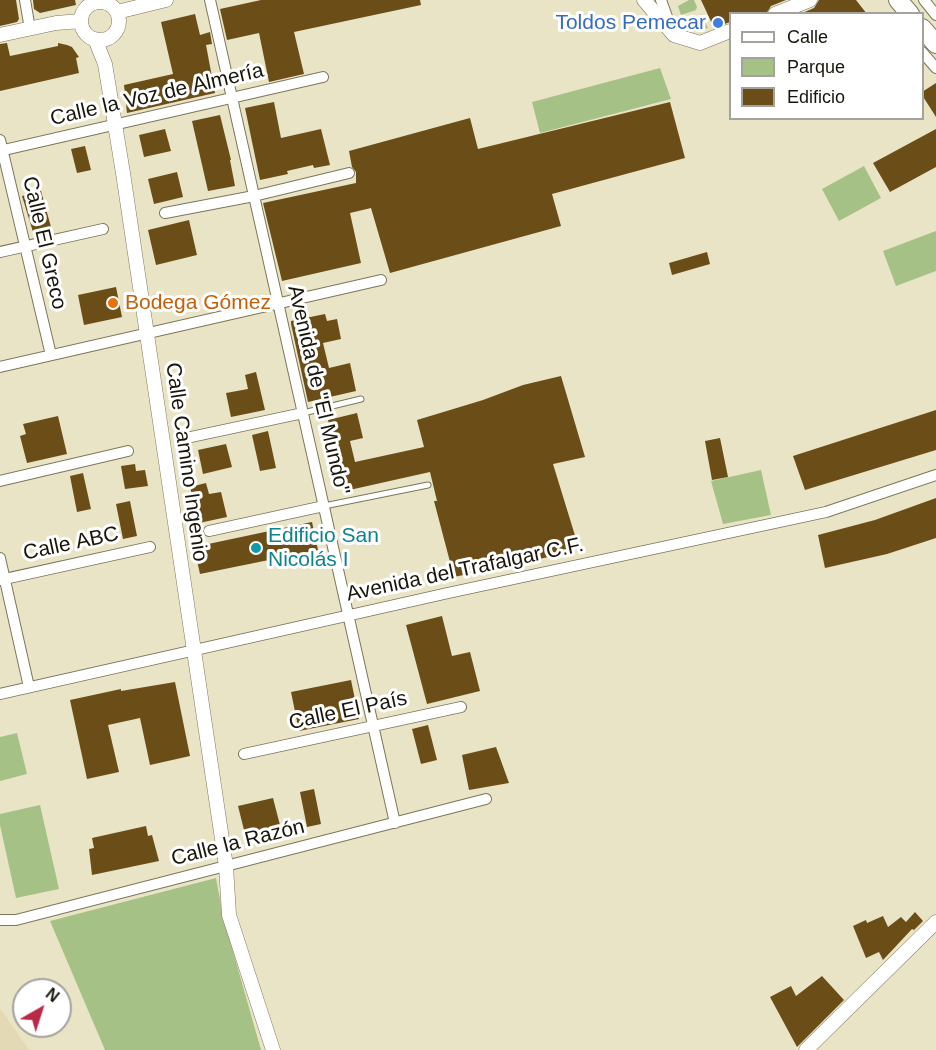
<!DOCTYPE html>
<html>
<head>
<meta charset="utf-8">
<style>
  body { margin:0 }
  #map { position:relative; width:936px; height:1050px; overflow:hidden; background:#eae4c6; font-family:Helvetica,sans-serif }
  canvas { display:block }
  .legend { position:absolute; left:729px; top:12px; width:195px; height:108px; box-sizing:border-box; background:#fff; border:2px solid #a3a29d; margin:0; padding:8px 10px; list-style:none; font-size:18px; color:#18160b }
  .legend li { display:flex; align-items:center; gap:12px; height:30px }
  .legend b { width:30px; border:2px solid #a3a29d }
  .north { position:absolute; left:12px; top:978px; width:60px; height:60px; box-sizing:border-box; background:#fff; border:2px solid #a3a29d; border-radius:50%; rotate:39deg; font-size:16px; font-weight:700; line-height:24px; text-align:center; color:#18160b }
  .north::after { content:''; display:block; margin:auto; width:21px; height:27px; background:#ba2946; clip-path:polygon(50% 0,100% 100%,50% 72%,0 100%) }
</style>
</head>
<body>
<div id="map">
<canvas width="936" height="1050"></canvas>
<ul class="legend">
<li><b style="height:8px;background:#fff"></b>Calle</li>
<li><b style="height:16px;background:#a6c186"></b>Parque</li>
<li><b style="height:16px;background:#6b4d18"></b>Edificio</li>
</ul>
<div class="north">N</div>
</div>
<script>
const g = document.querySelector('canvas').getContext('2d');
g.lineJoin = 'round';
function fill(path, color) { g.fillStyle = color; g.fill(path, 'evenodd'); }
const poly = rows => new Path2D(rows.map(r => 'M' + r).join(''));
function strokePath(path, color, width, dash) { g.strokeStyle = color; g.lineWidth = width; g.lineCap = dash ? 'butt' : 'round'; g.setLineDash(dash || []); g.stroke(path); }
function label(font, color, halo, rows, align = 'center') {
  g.font = font + ' Helvetica,sans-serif'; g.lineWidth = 6; g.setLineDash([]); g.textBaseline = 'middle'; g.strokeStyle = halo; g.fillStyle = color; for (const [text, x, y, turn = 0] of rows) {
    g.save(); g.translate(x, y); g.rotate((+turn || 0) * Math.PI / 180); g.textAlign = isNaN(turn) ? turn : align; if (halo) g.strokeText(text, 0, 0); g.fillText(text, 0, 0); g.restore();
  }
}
fill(poly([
  [689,0,694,0,697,7,696,10,681,15,678,6],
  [701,14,708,28,694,32,682,25,682,22,694,21],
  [660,68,671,99,540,133,532,102],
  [864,166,881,198,839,221,822,189],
  [936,231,936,271,896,286,883,251],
  [761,470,771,515,723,524,711,481],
  [17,733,27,774,0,781,0,737],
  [40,805,59,889,16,898,0,825,0,814],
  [216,878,223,916,261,1050,105,1050,50,921]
]), '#a6c186');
fill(poly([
  [0,1008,29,1050,0,1050]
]), '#e3d9b4');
fill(poly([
  [0,0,16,0,19,19,17,22,0,26],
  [33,0,75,0,76,5,40,13,34,9],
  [261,0,420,0,421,5,294,32,304,74,269,82,259,33,227,40,220,9],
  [701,0,786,0,771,6,766,14,730,14,730,22,714,28],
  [819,0,856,0,867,14,800,14,814,8],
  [195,14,200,35,210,32,212,44,206,45,215,93,127,113,124,85,173,74,161,22],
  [7,43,10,56,58,46,58,43,67,45,72,47,79,57,76,58,79,73,0,91,0,44],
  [936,83,936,117,922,95,922,92],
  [274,102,281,138,321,129,330,165,314,168,313,165,287,171,288,174,260,180,245,108],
  [670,102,685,158,552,194,561,226,390,273,371,208,350,213,361,263,282,281,263,203,356,183,356,172,352,167,349,151,470,118,478,149],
  [220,115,231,160,230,160,235,186,208,191,192,121],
  [165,129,171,151,144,157,139,135],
  [936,129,936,167,890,192,873,163],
  [85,146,91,170,77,173,71,149],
  [177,172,183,197,154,204,148,179],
  [41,191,51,227,33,232,22,196],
  [189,220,197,255,156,265,148,230],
  [707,252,710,264,672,275,669,263],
  [116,287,122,317,84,325,78,295],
  [325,314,327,321,337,319,341,339,323,343,329,368,350,363,356,391,308,402,291,324,291,321],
  [256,372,265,410,231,417,226,393,248,389,245,375],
  [561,376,585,457,553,464,577,542,569,544,572,552,454,577,434,501,437,501,430,472,345,491,328,420,357,413,363,438,350,441,355,462,424,447,417,420,483,400,523,385],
  [936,410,936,450,805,490,793,456],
  [58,416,67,454,27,463,20,436,26,434,23,424],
  [268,431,276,468,260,471,252,435],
  [720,438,728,477,712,480,705,441],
  [226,444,232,467,203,474,198,450],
  [135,464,136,471,145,470,148,486,125,489,121,466],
  [83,473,91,509,77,512,70,476],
  [206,483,209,494,221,492,227,517,199,523,190,487],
  [936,498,936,538,887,554,825,568,818,535,875,520],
  [130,501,137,536,123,539,116,504],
  [312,522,318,550,200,574,194,547],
  [442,616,452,656,470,652,480,691,427,704,406,625],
  [351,680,359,719,299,731,291,692],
  [175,682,190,756,150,765,140,718,108,725,119,772,87,779,70,700,121,689,121,691],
  [428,725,437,760,421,764,412,729],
  [496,747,509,783,469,790,462,755],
  [314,789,321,824,307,827,300,792],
  [273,798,282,833,247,842,238,806],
  [146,826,148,836,152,835,159,861,92,875,89,849,94,848,92,838],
  [915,912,923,921,914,930,912,929,883,960,879,952,866,958,853,926,866,920,867,923,883,916,888,927,901,917,906,922],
  [822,976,844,1000,797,1047,770,997,791,986,796,996]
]), '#6b4d18');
const service = poly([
  [303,413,361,399],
  [324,506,428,485]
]);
const minor = poly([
  [25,0,30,29],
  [210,0,395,823],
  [661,0,671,28],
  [924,0,936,15],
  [922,52,936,68],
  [0,140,51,355],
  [0,151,323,77],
  [165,213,254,196,349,173],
  [0,252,103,229],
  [0,367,381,280],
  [191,437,303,413],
  [0,481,128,451],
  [209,531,324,506],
  [0,558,29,687],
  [0,580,150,547],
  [0,694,448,593,826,512,936,475],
  [244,754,461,707],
  [0,920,16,920,486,799]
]);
const tertiary = poly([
  [644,0,674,35,700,43,730,31],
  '81 21a19 19 0 1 1 38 0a19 19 0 1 1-38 0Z',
  [117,12,166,0],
  [775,14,810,0],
  [0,35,56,23,81,21],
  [95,39,105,64,123,173,226,866,229,915,273,1050],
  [806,1050,936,922]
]);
const trunk = poly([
  [898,0,910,14],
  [922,28,936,44]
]);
strokePath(service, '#7c765c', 7);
strokePath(minor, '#7c765c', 12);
strokePath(tertiary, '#7c765c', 15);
strokePath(trunk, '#7c765c', 20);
strokePath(service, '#fff', 5);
strokePath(minor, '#fff', 10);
strokePath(tertiary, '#fff', 14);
strokePath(trunk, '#fff', 18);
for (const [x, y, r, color] of [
  [718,23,6,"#3f7fe0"],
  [113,303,6,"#e8710a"],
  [256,548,6,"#0f9aa8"]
]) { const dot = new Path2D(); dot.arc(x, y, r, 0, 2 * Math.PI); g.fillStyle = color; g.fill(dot); strokePath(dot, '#fff', 2); }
label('21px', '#366cbe', '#fff', [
  ["Toldos Pemecar",706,23]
], 'right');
label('21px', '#18160b', '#fff', [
  ["Calle la Voz de Almería",157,95,-13],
  ["Calle El Greco",44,243,77],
  ["Avenida de \"El Mundo\"",318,390,77],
  ["Calle Camino Ingenio",186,462,82],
  ["Calle ABC",71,544,-12],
  ["Avenida del Trafalgar C.F.",465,570,-12],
  ["Calle El País",348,711,-12],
  ["Calle la Razón",238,843,-14]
]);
label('21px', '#c56008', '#fff', [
  ["Bodega Gómez",125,303]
], 'left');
label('21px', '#0d838f', '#fff', [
  ["Edificio San",268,536],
  ["Nicolás I",268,560]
], 'left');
</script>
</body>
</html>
